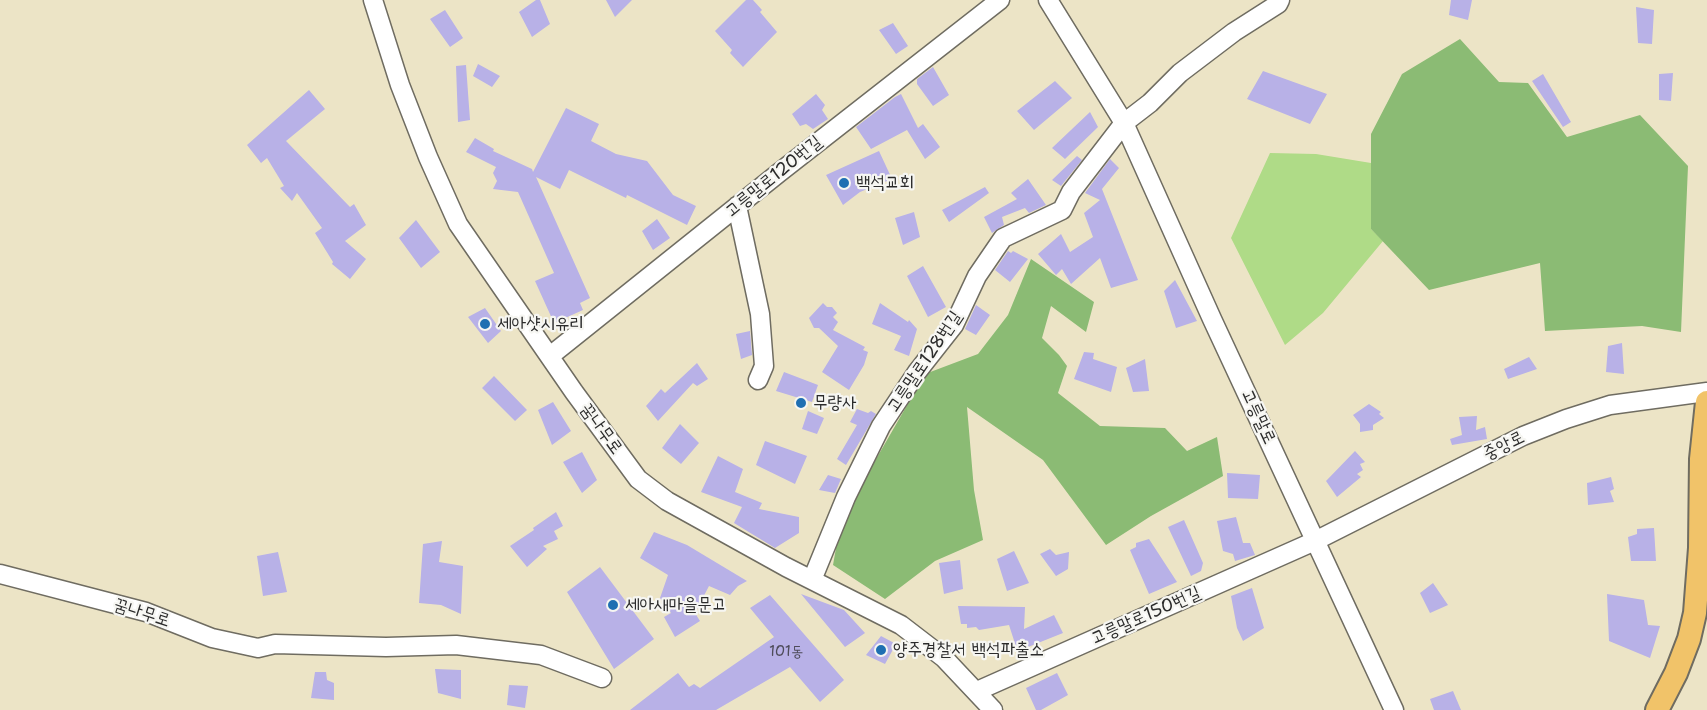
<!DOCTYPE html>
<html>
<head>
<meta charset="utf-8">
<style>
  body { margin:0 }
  canvas { display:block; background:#ece4c6 }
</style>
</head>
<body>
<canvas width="1707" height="710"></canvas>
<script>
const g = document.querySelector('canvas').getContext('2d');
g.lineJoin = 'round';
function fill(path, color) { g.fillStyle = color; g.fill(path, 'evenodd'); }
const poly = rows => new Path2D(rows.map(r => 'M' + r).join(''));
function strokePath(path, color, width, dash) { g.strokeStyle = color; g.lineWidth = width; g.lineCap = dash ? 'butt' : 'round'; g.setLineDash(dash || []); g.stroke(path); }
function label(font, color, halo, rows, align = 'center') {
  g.font = font + ' "Shantell Sans","Poor Story",sans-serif'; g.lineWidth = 4.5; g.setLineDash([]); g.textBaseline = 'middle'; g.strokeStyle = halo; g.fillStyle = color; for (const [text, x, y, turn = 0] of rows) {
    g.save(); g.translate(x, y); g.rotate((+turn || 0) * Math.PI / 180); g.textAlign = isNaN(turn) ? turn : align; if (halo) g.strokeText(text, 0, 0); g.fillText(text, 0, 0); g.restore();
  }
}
fill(poly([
  [1270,153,1316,154,1371,163,1371,229,1383,241,1323,313,1285,345,1231,238]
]), '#afdb87');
fill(poly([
  [1460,39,1499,82,1528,83,1567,137,1640,115,1688,166,1681,332,1642,326,1545,331,1540,263,1429,290,1371,229,1371,134,1402,74],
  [1031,259,1094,302,1086,332,1051,306,1042,338,1059,355,1067,366,1058,393,1100,426,1165,428,1187,451,1217,437,1223,476,1151,516,1106,545,1043,460,967,407,974,490,983,540,935,561,885,599,833,565,841,520,925,374,978,354,1008,315]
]), '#8bbb74');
fill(poly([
  [536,0,540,0,550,24,532,37,519,12],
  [606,0,632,0,615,17],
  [746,0,753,0,762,10,760,12,777,32,743,67,730,53,732,50,715,31],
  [1451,0,1472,0,1468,20,1449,15],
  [1636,7,1654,10,1652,44,1638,43],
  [445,10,463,38,450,47,430,19],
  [893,23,908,46,896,54,879,30],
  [478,64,500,76,492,87,473,76],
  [466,65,470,120,458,122,456,66],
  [933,67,949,95,933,106,917,84,917,79],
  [1263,71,1327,94,1310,124,1247,99],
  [1673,73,1671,101,1659,100,1659,74],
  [1543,74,1571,122,1563,127,1532,81],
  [1055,81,1072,98,1034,130,1017,111],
  [309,90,325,109,286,141,350,207,354,204,366,225,345,241,366,259,350,279,332,264,333,262,315,233,322,228,297,193,292,201,280,188,284,186,267,158,261,163,247,145],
  [816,94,825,105,822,110,828,119,813,129,806,124,800,126,792,114],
  [901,94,918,128,923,124,940,147,925,159,907,130,871,149,856,127,895,97],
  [566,108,599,124,591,141,616,154,647,161,673,195,696,206,687,225,627,195,626,198,569,170,560,189,536,177,590,298,580,303,583,310,554,323,535,281,554,273,518,192,493,189,497,181,493,173,496,167,466,152,475,138,494,149,493,151,532,169,533,172],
  [1090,112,1098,127,1065,159,1052,148],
  [879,151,892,179,860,192,843,205,826,175],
  [1077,156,1082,160,1061,186,1052,180],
  [1110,159,1119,168,1102,189,1138,280,1111,288,1100,258,1071,284,1062,269,1056,275,1038,254,1061,234,1070,252,1093,237,1084,213,1100,200,1085,193],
  [1028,179,1046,205,1029,213,1025,208,1002,217,1004,225,992,233,984,217,1017,199,1011,193],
  [985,187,989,193,949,222,942,210],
  [914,212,920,237,903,245,895,218],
  [657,219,670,238,653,250,642,231],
  [416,220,440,252,421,268,399,238],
  [1008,251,1011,253,1013,251,1028,259,1010,282,995,270],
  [923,266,946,307,928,317,907,276],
  [1175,280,1197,321,1176,328,1164,291],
  [823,303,827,307,832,307,837,313,833,317,838,322,833,330,865,347,863,350,868,352,864,365,849,390,822,372,838,346,819,328,814,328,809,318],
  [880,303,908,322,909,320,917,329,909,356,894,350,901,336,872,324],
  [976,305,990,315,976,335,965,329],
  [485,308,501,331,488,343,468,317],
  [750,331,752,355,741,359,736,334],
  [1622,343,1624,374,1606,372,1608,346],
  [1084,352,1094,353,1093,359,1117,367,1111,392,1074,379],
  [1529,357,1537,369,1508,379,1504,369],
  [1145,359,1149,391,1133,392,1126,368],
  [697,363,708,379,697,386,693,383,658,421,646,406,661,389,665,393],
  [784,372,818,385,812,402,776,391],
  [494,376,527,410,515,421,482,388],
  [553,402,571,431,552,445,538,410],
  [1369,404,1381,412,1379,414,1384,418,1373,425,1373,430,1360,432,1360,424,1353,415],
  [857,409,868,413,871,411,876,414,846,465,837,459,857,425,850,422],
  [808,411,824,418,817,434,802,429],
  [1477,416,1476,430,1485,427,1487,439,1452,445,1450,439,1462,435,1459,417],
  [680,424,699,443,681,464,662,448],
  [765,441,807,456,795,484,756,465],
  [1355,451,1365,462,1360,464,1363,470,1357,474,1361,477,1337,497,1326,481],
  [582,452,597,480,582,493,563,462],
  [718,456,743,469,735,492,762,503,759,509,799,517,799,533,775,548,734,523,742,507,701,492],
  [1227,473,1260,475,1258,499,1228,498],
  [828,475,841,479,835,493,819,490],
  [1611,477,1614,489,1610,491,1614,502,1588,505,1587,483],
  [556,512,563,526,554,531,558,539,543,546,547,549,527,567,510,546,534,530,533,528],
  [1236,517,1243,543,1250,543,1255,555,1235,561,1233,554,1223,551,1217,521],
  [1184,520,1203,563,1201,571,1191,576,1168,527],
  [1654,528,1656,561,1631,561,1628,537,1637,534,1637,529],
  [654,532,687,545,747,581,738,586,730,595,709,586,695,613,700,621,675,637,664,617,671,613,660,598,668,575,640,558],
  [1149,539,1177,582,1149,594,1130,550,1136,547,1136,543],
  [442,541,439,562,463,566,461,614,441,605,419,603,423,544],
  [1050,549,1056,555,1069,552,1068,569,1056,576,1040,554],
  [1014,551,1029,583,1007,591,997,559],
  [278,552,287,592,263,596,257,556],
  [960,560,963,589,944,594,939,563],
  [600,567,654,639,614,669,567,592],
  [1433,583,1448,605,1430,613,1420,593],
  [1252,588,1264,628,1243,641,1237,628,1231,596],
  [801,594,844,610,865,633,845,647],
  [1607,594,1644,600,1648,625,1660,626,1650,658,1609,641],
  [770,595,844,680,820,702,790,667,716,710,630,710,678,673,689,687,694,684,700,688,774,637,750,608],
  [958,606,1025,607,1024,629,1054,615,1063,633,1023,649,1023,658,1020,659,1009,625,979,630,976,627,967,628,967,624,961,624],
  [881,636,896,644,885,664,866,655],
  [435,669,461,670,461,699,438,693],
  [315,672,326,672,327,680,334,683,334,700,311,698],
  [1057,673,1068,695,1041,710,1036,710,1026,688],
  [509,685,528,686,525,708,507,705],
  [1453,691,1461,710,1434,710,1430,699]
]), '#b8b1e7');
const minor = poly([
  [373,0,400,85,428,157,458,224,574,392,638,479,667,501,786,567,901,625,944,658,993,710],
  [1048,0,1124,123,1212,319,1394,710],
  [737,206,760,314,764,366,758,380],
  [550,356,780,172,1000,0],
  [0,574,146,612,212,638,258,648,275,644,386,647,456,645,541,655,602,678],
  [812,580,846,497,881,426,917,372,954,325,977,276,1003,238,1062,210,1071,192,1124,123,1150,103,1180,73,1234,32,1278,4,1280,0],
  [977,691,1315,541,1523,436,1566,419,1610,405,1707,392]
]);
const major = poly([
  [1657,710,1676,673,1689,639,1695,613,1700,548,1701,459,1707,402]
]);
strokePath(minor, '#6f6c61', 21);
strokePath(major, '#6f6c61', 26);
strokePath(minor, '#fff', 18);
strokePath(major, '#f1c369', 22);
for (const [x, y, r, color] of [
  [844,183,6,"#1f6fb2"],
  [485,324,6,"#1f6fb2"],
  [801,403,6,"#1f6fb2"],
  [613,605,6,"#1f6fb2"],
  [881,650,6,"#1f6fb2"]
]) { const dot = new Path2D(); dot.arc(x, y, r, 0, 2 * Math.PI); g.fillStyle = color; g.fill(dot); strokePath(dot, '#f6f6f2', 2); }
label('15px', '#4e4c5a', null, [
  ["101동",786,652]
]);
label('18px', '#2b2b2b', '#f6f6f2', [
  ["고릉말로120번길",774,177,-39],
  ["고릉말로128번길",925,362,-56],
  ["고릉말로",1258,417,65],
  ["꿈나무로",601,429,54],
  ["중앙로",1504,446,-26],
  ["꿈나무로",142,613,18],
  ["고릉말로150번길",1146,616,-24]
]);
label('18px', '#2b2b2b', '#f6f6f2', [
  ["백석교회",856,183],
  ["세아샷시유리",497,324],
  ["무량사",813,403],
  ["세아새마을문고",625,605],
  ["양주경찰서 백석파출소",893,650]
], 'left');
</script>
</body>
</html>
